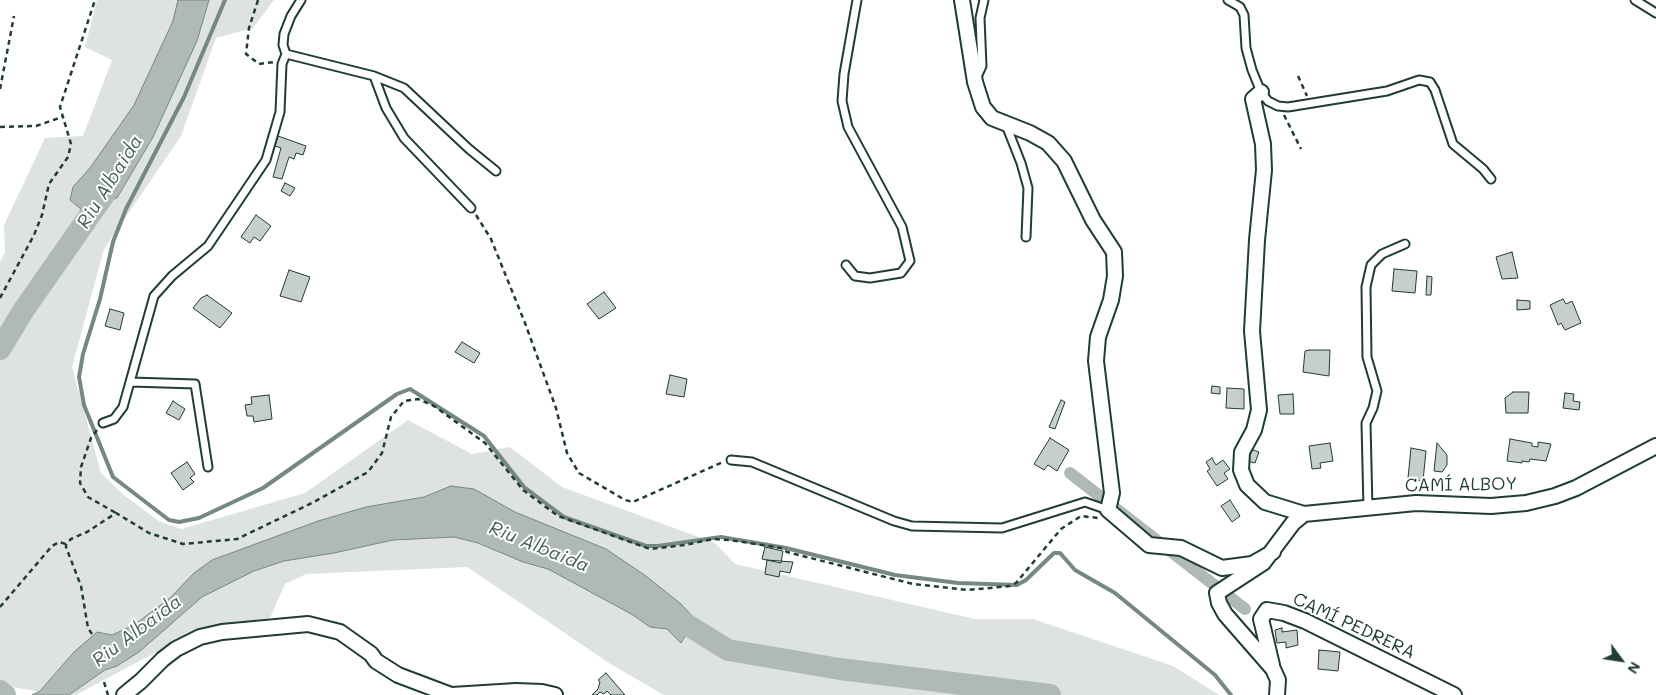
<!DOCTYPE html>
<html>
<head>
<meta charset="utf-8">
<style>
  body { margin:0 }
  #map { position:relative; width:1656px; height:695px; overflow:hidden; background:#fff; font-family:Mali,sans-serif }
  canvas { display:block }
  .north { position:absolute; left:1596px; top:635px; width:50px; height:50px; -webkit-text-stroke:4px #fff; paint-order:stroke; rotate:121deg; font-size:14px; font-weight:700; line-height:20px; text-align:center; color:#1f3d34 }
  .north::after { content:''; display:block; margin:auto; width:18px; height:22px; background:#1f3d34; clip-path:polygon(50% 0,100% 100%,50% 72%,0 100%) }
</style>
</head>
<body>
<div id="map">
<canvas width="1656" height="695"></canvas>
<div class="north">N</div>
</div>
<script>
const g = document.querySelector('canvas').getContext('2d');
g.lineJoin = 'round';
function fill(path, color) { g.fillStyle = color; g.fill(path, 'evenodd'); }
const poly = rows => new Path2D(rows.map(r => 'M' + r).join(''));
function strokePath(path, color, width, dash) { g.strokeStyle = color; g.lineWidth = width; g.lineCap = dash ? 'butt' : 'round'; g.setLineDash(dash || []); g.stroke(path); }
function label(font, color, halo, rows, align = 'center') {
  g.font = font + ' Mali,sans-serif'; g.lineWidth = 4; g.setLineDash([]); g.textBaseline = 'middle'; g.strokeStyle = halo; g.fillStyle = color; for (const [text, x, y, turn = 0] of rows) {
    g.save(); g.translate(x, y); g.rotate((+turn || 0) * Math.PI / 180); g.textAlign = isNaN(turn) ? turn : align; if (halo) g.strokeText(text, 0, 0); g.fillText(text, 0, 0); g.restore();
  }
}
fill(poly([
  [97,0,274,0,253,28,216,38,181,136,104,249,72,367,101,473,125,496,159,521,181,529,305,493,408,420,472,454,510,447,562,487,715,543,735,564,975,619,1033,619,1173,666,1219,695,664,695,612,665,467,567,306,574,285,584,270,618,216,626,145,658,76,695,59,695,0,685,0,262,5,252,4,225,45,138,83,136,112,60,85,47]
]), '#dee3e2');
const water = poly([
  [178,0,209,0,197,41,153,137,117,198,82,210,70,200,73,187,90,168,134,105,173,21,178,0],
  [451,486,474,489,515,512,606,549,646,576,681,604,695,619,681,643,667,629,650,627,633,615,548,569,523,562,478,543,454,537,393,540,334,553,284,561,254,571,202,597,139,652,117,666,105,670,69,695,32,695,40,691,74,652,97,632,112,635,134,625,170,598,194,573,212,560,318,521,366,507,424,497,451,486]
]);
fill(water, '#afbab7');
strokePath(water, '#758883', 1);
strokePath(poly([
  [225,0,184,97,126,209,113,242,100,299,83,354,79,377,84,405,113,477,169,520,179,522,199,518,263,488,397,394,410,389,484,436,524,487,564,517,646,546,658,546,721,537,786,548,895,575,958,583,1017,585,1026,580,1054,553,1060,553,1075,570,1115,593,1215,675,1231,695]
]), '#758883', 4);
strokePath(poly([
  [1070,473,1245,609]
]), '#afbab7', 12);
strokePath(poly([
  [0,349,23,311,115,179],
  [665,611,728,650,840,669,1050,695],
  [0,691,5,695]
]), '#afbab7', 22);
const building = poly([
  [278,136,306,146,303,155,296,153,294,159,289,157,282,179,273,177,281,148,275,146,278,136],
  [285,183,295,188,290,196,281,191,285,183],
  [256,215,271,226,260,241,254,237,250,243,241,237,256,215],
  [1512,252,1518,278,1502,279,1496,257,1512,252],
  [1394,269,1417,271,1415,293,1392,291,1394,269],
  [289,270,310,277,301,302,280,296,289,270],
  [1427,276,1432,277,1431,295,1426,295,1427,276],
  [604,292,616,308,599,319,587,304,604,292],
  [207,295,232,313,220,328,193,308,201,298,207,295],
  [1563,299,1566,304,1572,301,1581,323,1565,330,1561,323,1558,325,1550,305,1563,299],
  [1517,300,1530,301,1530,309,1517,310,1517,300],
  [110,309,124,313,120,330,105,326,110,309],
  [462,342,480,353,474,363,455,352,462,342],
  [1309,350,1330,350,1329,376,1303,372,1305,351,1309,350],
  [670,375,687,379,684,397,666,394,670,375],
  [1212,386,1220,387,1220,394,1211,393,1212,386],
  [1227,388,1244,389,1244,409,1226,408,1227,388],
  [1513,392,1529,392,1528,413,1506,413,1505,398,1513,392],
  [1565,393,1574,394,1573,401,1580,402,1579,410,1563,408,1565,393],
  [1293,394,1294,414,1280,414,1278,395,1293,394],
  [269,395,272,419,254,422,253,416,247,416,245,405,252,404,251,397,269,395],
  [1061,400,1065,402,1055,429,1049,427,1061,400],
  [173,401,185,409,179,420,166,413,173,401],
  [1050,438,1069,450,1057,471,1048,465,1044,470,1034,464,1050,438],
  [1510,439,1532,443,1532,446,1538,447,1538,442,1551,444,1546,461,1530,459,1529,462,1522,461,1522,463,1507,461,1510,439],
  [1330,443,1333,461,1320,463,1321,468,1312,469,1309,446,1330,443],
  [1437,443,1447,455,1447,465,1442,472,1434,471,1437,443],
  [1411,448,1426,451,1423,481,1408,478,1411,448],
  [1251,449,1259,452,1255,463,1247,461,1251,449],
  [1212,458,1216,465,1223,460,1230,469,1224,473,1228,479,1217,486,1207,471,1210,469,1206,462,1212,458],
  [187,462,195,474,190,478,194,482,183,490,171,473,187,462],
  [1230,500,1240,516,1232,522,1221,506,1230,500],
  [765,547,783,551,781,563,762,559,765,547],
  [767,560,793,562,790,573,780,571,779,577,765,574,767,560],
  [1282,628,1282,632,1297,630,1298,645,1286,648,1286,642,1277,643,1275,630,1282,628],
  [1319,650,1340,652,1338,671,1318,669,1319,650],
  [606,673,625,695,611,695,607,691,604,694,600,692,597,695,592,695,598,689,600,682,598,680,606,673]
]);
fill(building, '#c7cfcc');
strokePath(building, '#1f3d34', 1);
const lane = poly([
  [301,0,291,16,284,34,283,45,286,54,374,76,404,88,469,149,496,171],
  [1228,0,1240,7,1244,15,1246,48,1252,70,1261,92,1268,101,1278,106,1288,107,1387,91,1419,80,1430,82,1435,90,1453,144,1483,169,1491,179],
  [1635,0,1656,13],
  [374,76,386,108,404,138,471,208],
  [976,79,982,66,980,18,984,0],
  [1006,125,1021,163,1028,188,1026,237],
  [846,265,855,276,870,278,901,273,910,261,902,227,848,127,842,101,844,74,857,0],
  [131,382,195,384,208,467],
  [103,423,114,419,123,407,154,296,172,276,208,246,266,160,280,112,282,64,286,54],
  [731,460,752,462,894,521,912,526,1002,528,1085,502,1108,510],
  [1368,509,1366,423,1373,408,1377,391,1367,357,1366,287,1371,265,1382,254,1405,244]
]);
const street = poly([
  [962,0,975,82,983,107,992,118,1030,133,1048,143,1064,161,1093,220,1114,252,1115,276,1111,300,1098,337,1096,361,1112,493,1108,510,1149,545,1181,548,1222,568,1252,564,1273,552],
  [1261,92,1253,99,1263,144,1264,170,1257,240,1252,331,1259,410,1254,430,1242,452,1241,470,1247,485,1265,502,1304,514],
  [1272,665,1261,619,1267,610,1284,613,1305,621,1454,695],
  [124,695,141,681,163,659,176,649,200,637,222,632,308,624,340,632,371,654,376,661,398,675,451,695],
  [452,695,516,691,542,692,555,695],
  [1277,695,1278,680,1273,669,1225,614,1219,603,1217,593,1263,563,1293,523,1304,514,1416,503,1491,506,1526,503,1555,496,1576,488,1656,446]
]);
strokePath(lane, '#1f3d34', 11);
strokePath(street, '#1f3d34', 18);
strokePath(poly([
  [258,0,249,28,246,54,259,64,274,62],
  [1298,76,1307,96],
  [0,89,14,16],
  [1284,115,1301,149],
  [0,127,36,126,62,117],
  [476,215,491,239,525,323,556,408,567,453,579,473,625,500,633,502,723,462],
  [0,298,34,235,42,215,49,184,68,157,71,144,60,107,95,0],
  [97,430,91,438,81,467,80,483,88,497,116,513],
  [0,607,52,546,59,542,66,544],
  [92,634,88,628,81,586,66,547,66,544,71,539,87,532,116,513,149,533,183,544,237,539,312,503,368,472,382,453,391,417,404,401,418,399,434,406,485,443,523,490,558,516,650,549,685,545,713,539,730,540,781,548,787,552,913,584,968,590,1010,586,1016,583,1061,529,1081,516,1098,518],
  [104,682,108,695]
]), '#1f3d34', 2.5, [5, 4]);
strokePath(lane, '#fff', 7);
strokePath(street, '#fff', 14);
label('18px', '#1f3d34', '#fff', [
  ["CAMÍ ALBOY",1461,485,-1],
  ["CAMÍ PEDRERA",1354,626,25]
]);
label('italic 19px', '#4a625b', '#fff', [
  ["Riu Albaida",110,182,-58],
  ["Riu Albaida",539,547,22],
  ["Riu Albaida",137,631,-37]
]);
</script>
</body>
</html>
